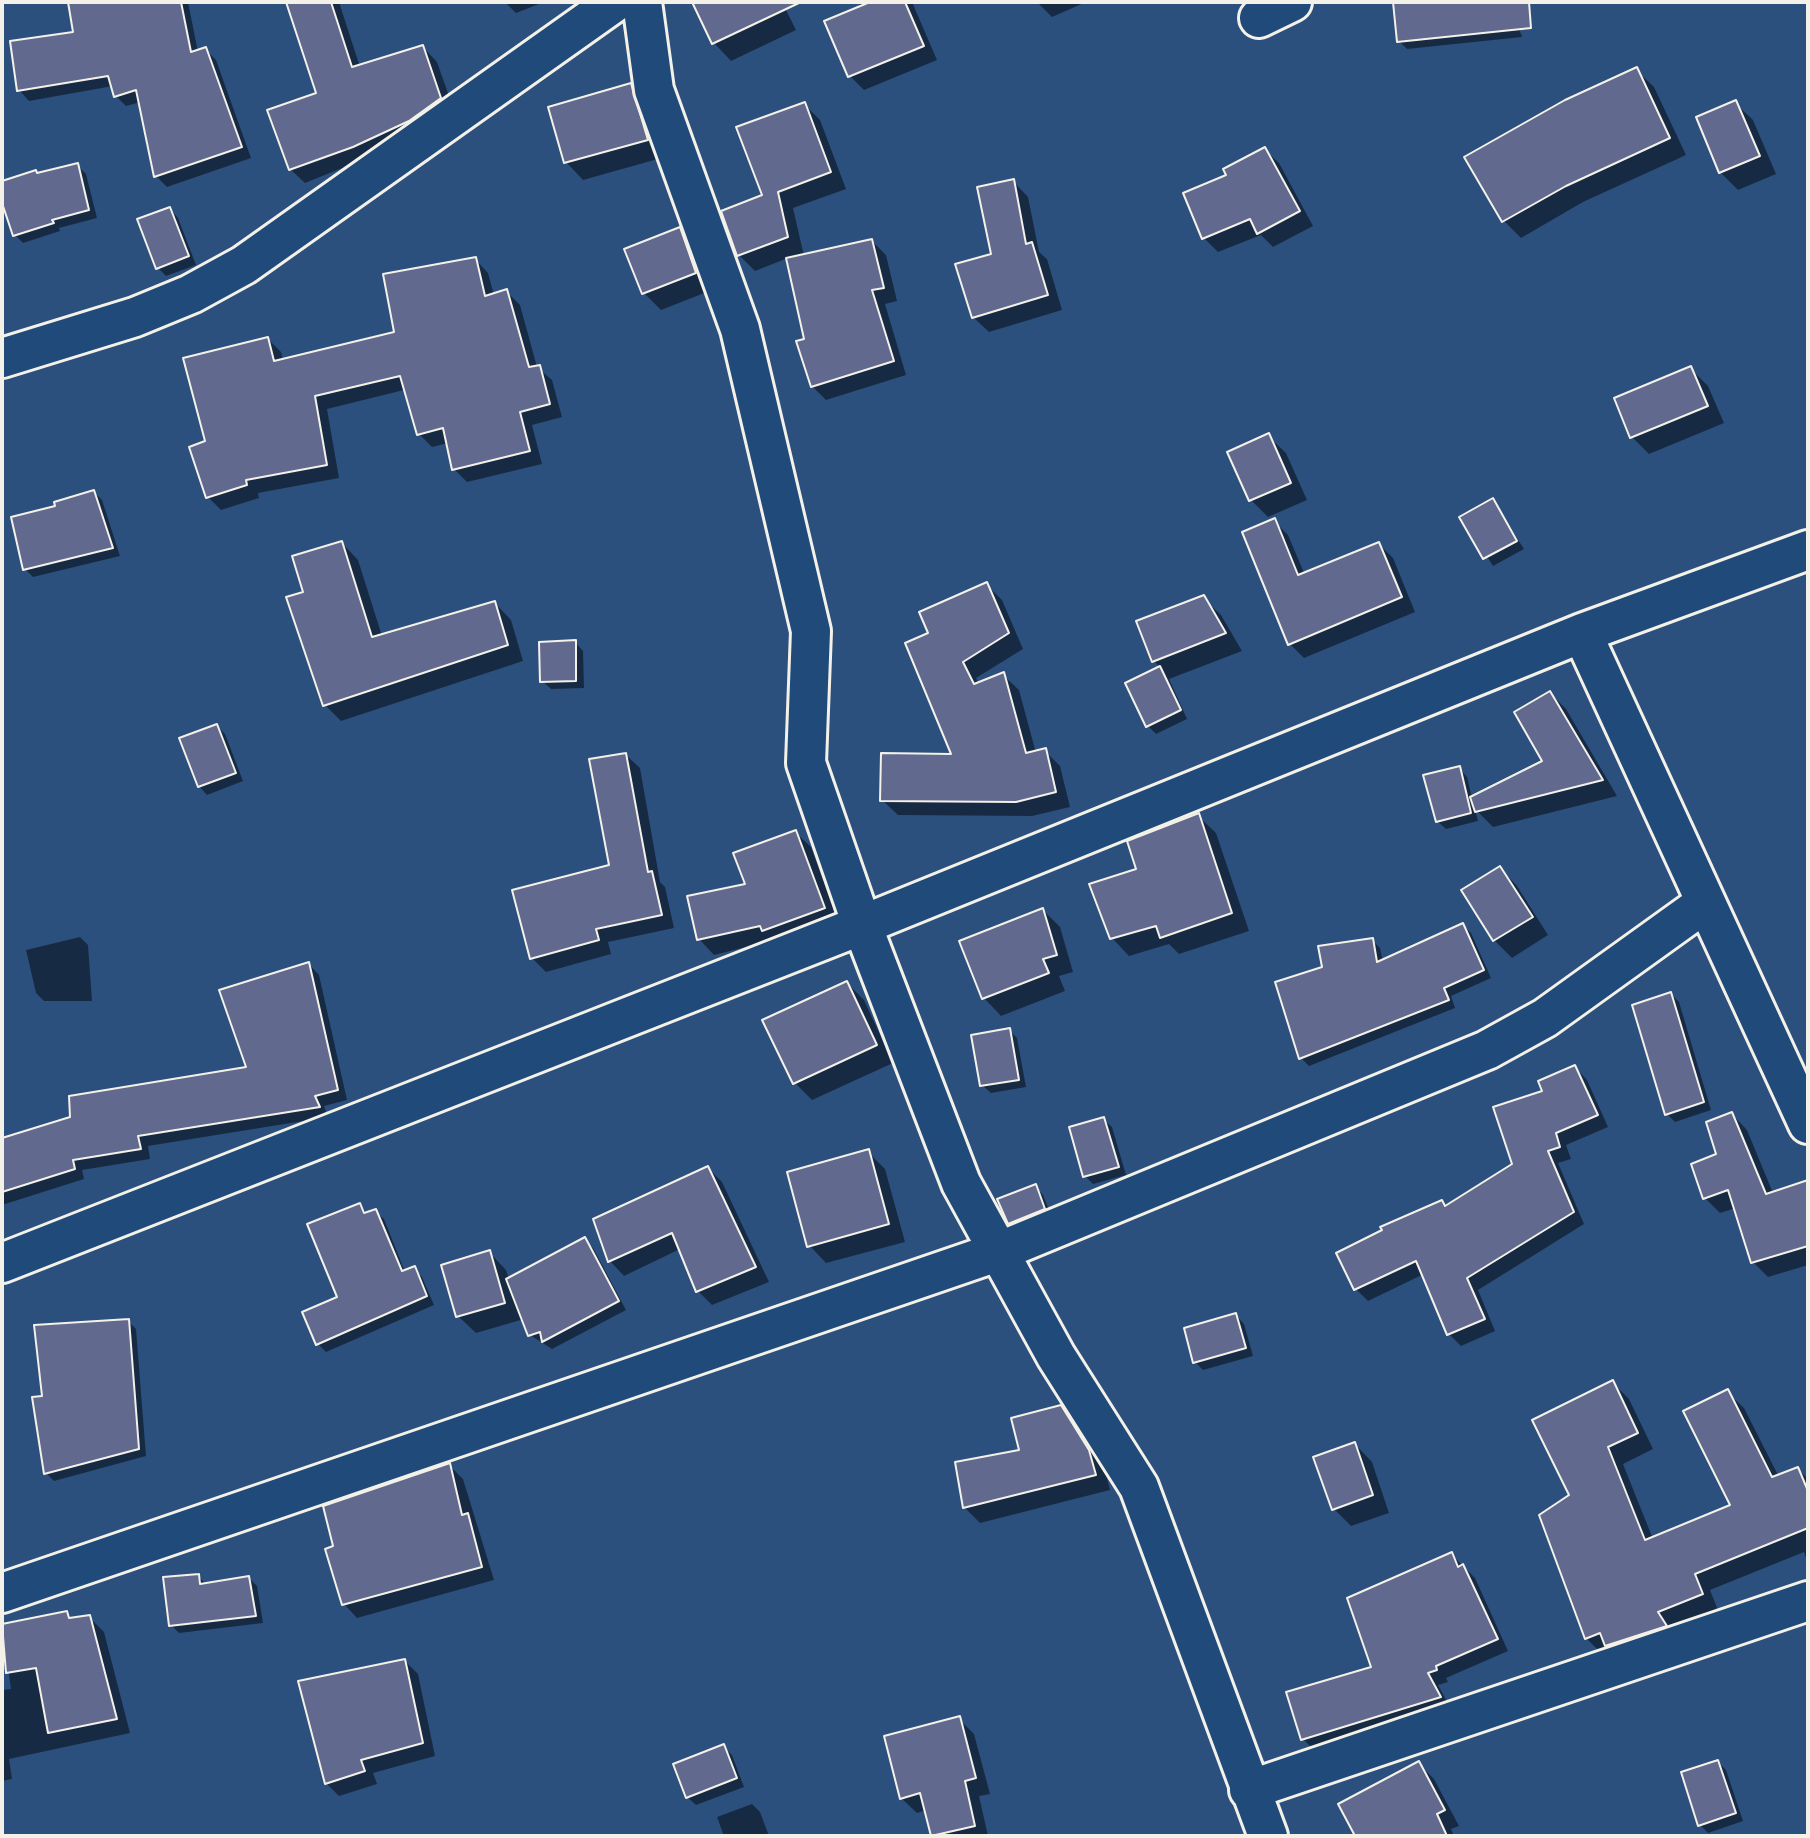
<!DOCTYPE html>
<html>
<head>
<meta charset="utf-8">
<style>
  body { margin:0 }
  #map { position:relative; width:1810px; height:1838px; overflow:hidden; background:#2c507e; font-family:"Comic Neue",sans-serif }
  canvas { display:block }
  .frame { position:absolute; inset:0; border:4px solid #f4f1e8; pointer-events:none }
</style>
</head>
<body>
<div id="map">
<canvas width="1810" height="1838"></canvas>
<div class="frame"></div>
</div>
<script>
const g = document.querySelector('canvas').getContext('2d');
g.lineJoin = 'round';
function fill(path, color) { g.fillStyle = color; g.fill(path, 'evenodd'); }
const poly = rows => new Path2D(rows.map(r => 'M' + r).join(''));
function strokePath(path, color, width, dash) { g.strokeStyle = color; g.lineWidth = width; g.lineCap = dash ? 'butt' : 'round'; g.setLineDash(dash || []); g.stroke(path); }
fill(poly([
  [70,2,188,2,198,52,205,49,216,60,251,158,167,187,156,176,141,102,126,106,116,96,113,86,29,101,19,90,75,33],
  [288,2,339,2,360,67,423,47,437,62,455,113,424,135,305,183,290,169,318,95],
  [505,2,544,2,516,13],
  [715,2,782,2,796,30,731,61,714,43,698,10],
  [860,2,912,2,937,60,864,90,850,76],
  [1037,2,1086,2,1052,17],
  [1395,2,1510,2,1522,37,1407,49,1399,41],
  [1636,70,1654,87,1686,155,1583,202,1521,238,1504,221],
  [630,86,648,103,665,157,583,180,566,162],
  [1735,103,1753,120,1776,174,1738,190,1720,172],
  [804,104,820,120,846,189,793,208,804,256,872,241,886,255,897,301,885,304,906,375,826,400,812,386,788,258,755,271,739,255,724,212,764,196],
  [1264,149,1279,163,1313,226,1273,247,1261,235,1218,252,1204,238,1229,176],
  [77,165,86,174,97,218,59,228,60,231,23,243,15,235,2,197,2,183],
  [1013,181,1028,197,1039,252,1047,259,1062,310,989,332,973,317],
  [170,209,178,218,196,265,166,276,158,268],
  [680,230,697,247,712,290,661,310,644,293],
  [475,259,488,273,494,295,507,292,520,305,537,367,552,380,562,417,532,425,542,464,467,482,454,469,448,443,432,447,419,434,404,390,327,409,339,478,258,493,259,498,221,510,208,497,207,443,268,339,281,352,283,361,396,334],
  [1691,369,1708,386,1724,423,1649,454,1632,437],
  [1268,436,1286,453,1307,500,1268,517,1251,500],
  [94,492,102,500,120,556,33,577,25,569],
  [1492,500,1524,549,1493,566,1462,518],
  [1274,521,1288,535,1305,575,1379,544,1393,558,1415,612,1304,658,1290,644],
  [342,543,358,560,382,636,495,603,511,620,523,661,341,721,325,705,306,593],
  [987,585,1002,600,1023,649,976,678,979,684,1003,675,1019,690,1036,753,1045,751,1060,766,1070,807,1032,816,898,815,882,800,954,756,931,634],
  [1203,598,1221,615,1242,651,1169,679,1187,719,1156,734,1148,726,1161,668,1154,661],
  [575,642,583,651,584,688,551,689,542,681],
  [1550,693,1566,709,1617,796,1493,827,1475,809,1478,821,1446,829,1437,821,1459,768,1467,777,1472,798,1545,762],
  [217,726,225,734,243,781,207,795,199,786],
  [626,755,640,768,660,882,665,887,674,928,608,942,611,954,546,972,532,958,611,866],
  [1198,816,1216,833,1249,931,1179,954,1169,944,1129,956,1112,938,1139,871],
  [795,832,811,847,839,924,714,955,699,939],
  [1500,868,1517,886,1548,935,1512,958,1494,940],
  [1043,910,1060,927,1073,972,1059,976,1065,991,1001,1016,984,998],
  [1463,925,1471,933,1491,978,1451,996,1455,1008,1309,1066,1301,1058,1324,968,1372,940,1380,948,1383,962],
  [80,937,88,945,92,1001,44,1001,36,993,26,950],
  [309,964,319,975,347,1100,324,1106,328,1117,148,1146,150,1159,82,1170,84,1179,2,1205,2,1174,72,1119,248,1068],
  [847,983,864,1000,893,1063,812,1100,794,1082],
  [1671,994,1679,1002,1711,1110,1675,1122,1667,1114],
  [1009,1030,1017,1038,1026,1087,991,1093,982,1085],
  [1575,1067,1587,1080,1608,1127,1566,1145,1571,1159,1558,1163,1584,1224,1478,1290,1495,1331,1461,1346,1449,1334,1424,1274,1368,1301,1356,1289,1441,1202,1446,1207,1514,1164,1545,1092],
  [1732,1114,1747,1130,1773,1193,1808,1182,1808,1265,1768,1277,1753,1262,1736,1208,1720,1213,1705,1198],
  [1103,1119,1112,1127,1126,1175,1093,1184,1085,1176],
  [868,1152,885,1169,905,1242,826,1263,809,1245],
  [708,1168,722,1182,769,1282,712,1305,698,1291,680,1249,624,1276,610,1261,595,1220],
  [1035,1186,1043,1195,1052,1217,1018,1231,1010,1223],
  [359,1205,368,1214,375,1211,384,1219,405,1272,414,1268,422,1277,434,1305,326,1352,318,1344,340,1299],
  [585,1240,593,1248,626,1310,552,1349,530,1335,524,1319,476,1333,458,1316,489,1252,506,1270,509,1279],
  [1236,1315,1244,1324,1253,1356,1203,1370,1195,1362],
  [128,1321,136,1329,146,1456,54,1481,46,1473,44,1397],
  [1613,1383,1629,1399,1653,1449,1623,1464,1653,1539,1733,1506,1727,1392,1744,1408,1779,1477,1798,1469,1808,1479,1808,1564,1804,1552,1710,1590,1718,1610,1602,1654,1586,1638,1572,1496],
  [1061,1408,1076,1423,1104,1467,1110,1490,980,1523,964,1507],
  [1355,1444,1372,1462,1389,1513,1351,1526,1334,1509],
  [449,1465,463,1479,494,1580,357,1618,344,1604],
  [1452,1555,1475,1578,1508,1651,1446,1678,1448,1682,1438,1685,1451,1709,1315,1751,1303,1739,1374,1668],
  [198,1576,207,1585,249,1578,257,1586,263,1623,179,1633,171,1625],
  [67,1613,73,1620,89,1617,104,1632,130,1733,9,1759,12,1779,2,1781,2,1690,11,1689,2,1626],
  [405,1661,418,1674,435,1756,373,1773,377,1784,339,1796,326,1783],
  [959,1719,974,1734,990,1794,979,1796,988,1836,933,1836,927,1810,917,1813,901,1798],
  [724,1747,732,1755,744,1787,696,1805,687,1797],
  [1718,1762,1726,1770,1743,1821,1708,1833,1700,1825],
  [1419,1764,1434,1779,1459,1826,1451,1829,1454,1836,1357,1836],
  [752,1804,760,1812,769,1836,724,1836,717,1817]
]), '#0007');
const building = poly([
  [68,2,181,2,191,52,206,47,242,147,154,177,136,90,114,97,108,76,17,91,10,41,73,32,68,2],
  [286,2,331,2,352,67,423,45,441,98,409,121,353,147,289,170,267,110,316,93,286,2],
  [692,2,801,2,712,44,692,2],
  [870,2,905,2,924,46,848,77,824,21,870,2],
  [1393,2,1529,2,1531,28,1397,42,1393,2],
  [1637,67,1670,138,1566,186,1502,222,1464,157,1565,100,1637,67],
  [631,83,648,140,564,163,548,107,631,83],
  [1736,100,1760,156,1719,173,1696,117,1736,100],
  [805,102,831,172,778,192,788,237,737,256,721,211,762,195,736,127,805,102],
  [1265,147,1300,211,1257,234,1250,219,1202,239,1183,193,1226,175,1223,169,1265,147],
  [78,163,89,210,52,220,54,223,13,236,2,203,2,181,36,170,37,173,78,163],
  [1014,179,1026,244,1032,242,1048,295,972,318,955,264,991,254,977,187,1014,179],
  [170,207,189,256,156,269,137,219,170,207],
  [680,227,696,273,642,294,624,249,680,227],
  [872,239,884,288,872,290,894,361,811,387,796,341,804,339,786,258,872,239],
  [476,257,485,296,507,289,529,367,540,365,550,404,520,412,530,451,452,470,443,428,417,435,400,376,315,396,327,465,246,480,247,485,206,498,189,447,205,441,183,358,268,337,274,361,394,332,383,274,476,257],
  [1691,366,1708,406,1630,438,1614,398,1691,366],
  [1269,433,1291,483,1249,501,1227,452,1269,433],
  [94,490,113,548,23,570,11,517,55,506,54,502,94,490],
  [1493,498,1517,541,1483,559,1459,517,1493,498],
  [1275,518,1298,575,1379,542,1402,597,1288,645,1242,532,1275,518],
  [342,541,372,637,495,601,508,645,323,706,286,597,303,592,292,556,342,541],
  [987,582,1009,633,963,662,974,684,1004,672,1026,753,1046,748,1056,792,1016,802,880,801,881,753,951,754,905,643,928,633,919,612,987,582],
  [1204,595,1226,633,1152,662,1136,621,1204,595],
  [576,640,576,681,540,682,539,642,576,640],
  [1160,666,1181,710,1146,727,1125,683,1160,666],
  [1550,691,1603,780,1475,812,1470,797,1542,761,1514,712,1550,691],
  [217,724,236,773,198,787,179,738,217,724],
  [626,753,648,872,652,871,662,915,596,929,599,940,530,959,512,890,609,865,589,759,626,753],
  [1460,766,1471,813,1436,822,1423,775,1460,766],
  [1199,813,1232,913,1160,938,1156,926,1110,939,1089,884,1136,869,1127,841,1199,813],
  [796,830,825,908,762,931,760,926,697,940,687,896,745,884,733,853,796,830],
  [1500,866,1533,917,1493,941,1461,890,1500,866],
  [1043,908,1057,955,1043,959,1049,973,982,999,959,941,1043,908],
  [1463,923,1484,970,1444,988,1449,1000,1299,1059,1275,982,1322,967,1318,946,1373,938,1377,962,1463,923],
  [309,962,338,1090,315,1096,320,1107,138,1136,141,1149,73,1160,75,1169,2,1192,2,1138,70,1117,69,1096,246,1067,219,990,309,962],
  [847,981,877,1045,793,1084,762,1020,847,981],
  [1671,992,1704,1102,1665,1115,1632,1005,1671,992],
  [1010,1028,1019,1080,980,1086,971,1035,1010,1028],
  [1575,1065,1598,1115,1556,1133,1560,1147,1548,1151,1574,1212,1467,1278,1485,1319,1447,1335,1416,1261,1354,1290,1336,1253,1382,1230,1380,1227,1442,1200,1445,1206,1512,1164,1493,1107,1542,1091,1538,1081,1575,1065],
  [1732,1112,1766,1194,1808,1180,1808,1246,1751,1263,1728,1190,1703,1199,1691,1164,1716,1154,1706,1122,1732,1112],
  [1104,1117,1119,1167,1083,1177,1069,1127,1104,1117],
  [869,1149,889,1224,807,1247,787,1172,869,1149],
  [708,1166,756,1267,696,1292,672,1233,608,1262,593,1219,708,1166],
  [1036,1184,1045,1209,1008,1224,997,1199,1036,1184],
  [360,1203,364,1213,376,1209,402,1271,415,1266,427,1296,316,1345,302,1312,337,1297,307,1224,360,1203],
  [585,1237,619,1301,542,1342,540,1332,528,1336,506,1279,585,1237],
  [490,1250,505,1303,456,1317,441,1265,490,1250],
  [1236,1313,1246,1348,1193,1363,1184,1328,1236,1313],
  [129,1319,139,1449,44,1474,32,1397,42,1396,34,1325,129,1319],
  [1613,1380,1638,1433,1608,1447,1645,1540,1730,1505,1683,1411,1728,1389,1772,1477,1798,1467,1808,1491,1808,1528,1695,1574,1703,1594,1658,1612,1667,1626,1605,1646,1600,1633,1585,1639,1539,1515,1569,1495,1532,1420,1613,1380],
  [1061,1405,1089,1450,1096,1475,963,1508,955,1462,1019,1450,1011,1418,1061,1405],
  [1355,1442,1373,1495,1332,1510,1313,1457,1355,1442],
  [450,1463,462,1515,468,1513,482,1567,342,1605,325,1549,333,1546,323,1506,450,1463],
  [1452,1552,1458,1567,1463,1564,1498,1639,1436,1666,1437,1670,1428,1673,1441,1697,1301,1740,1286,1692,1371,1667,1347,1598,1452,1552],
  [199,1574,200,1584,249,1576,256,1616,169,1626,163,1577,199,1574],
  [67,1611,69,1618,90,1615,117,1719,48,1733,36,1668,6,1673,2,1624,67,1611],
  [405,1659,423,1743,361,1760,365,1771,325,1784,298,1681,405,1659],
  [960,1716,976,1778,965,1781,975,1826,931,1836,920,1793,900,1799,884,1736,960,1716],
  [724,1744,737,1778,686,1798,673,1764,724,1744],
  [1718,1760,1736,1813,1698,1826,1681,1772,1718,1760],
  [1419,1761,1445,1810,1437,1814,1447,1836,1355,1836,1338,1804,1419,1761]
]);
fill(building, '#61698f');
strokePath(building, '#f4f1e8', 2);
const street = poly([
  [642,2,654,90,740,329,811,631,806,763,862,925,961,1183,1056,1356,1139,1487,1268,1836],
  [1259,18,1292,2],
  [2,358,135,317,191,294,244,265,615,2],
  [1582,633,1808,1124],
  [2,1263,862,925,1582,633,1808,550],
  [2,1593,1000,1251,1487,1050,1545,1018,1705,903],
  [1249,1790,1808,1601]
]);
strokePath(street, '#f4f1e8', 44);
strokePath(street, '#1f4a7a', 38);
</script>
</body>
</html>
